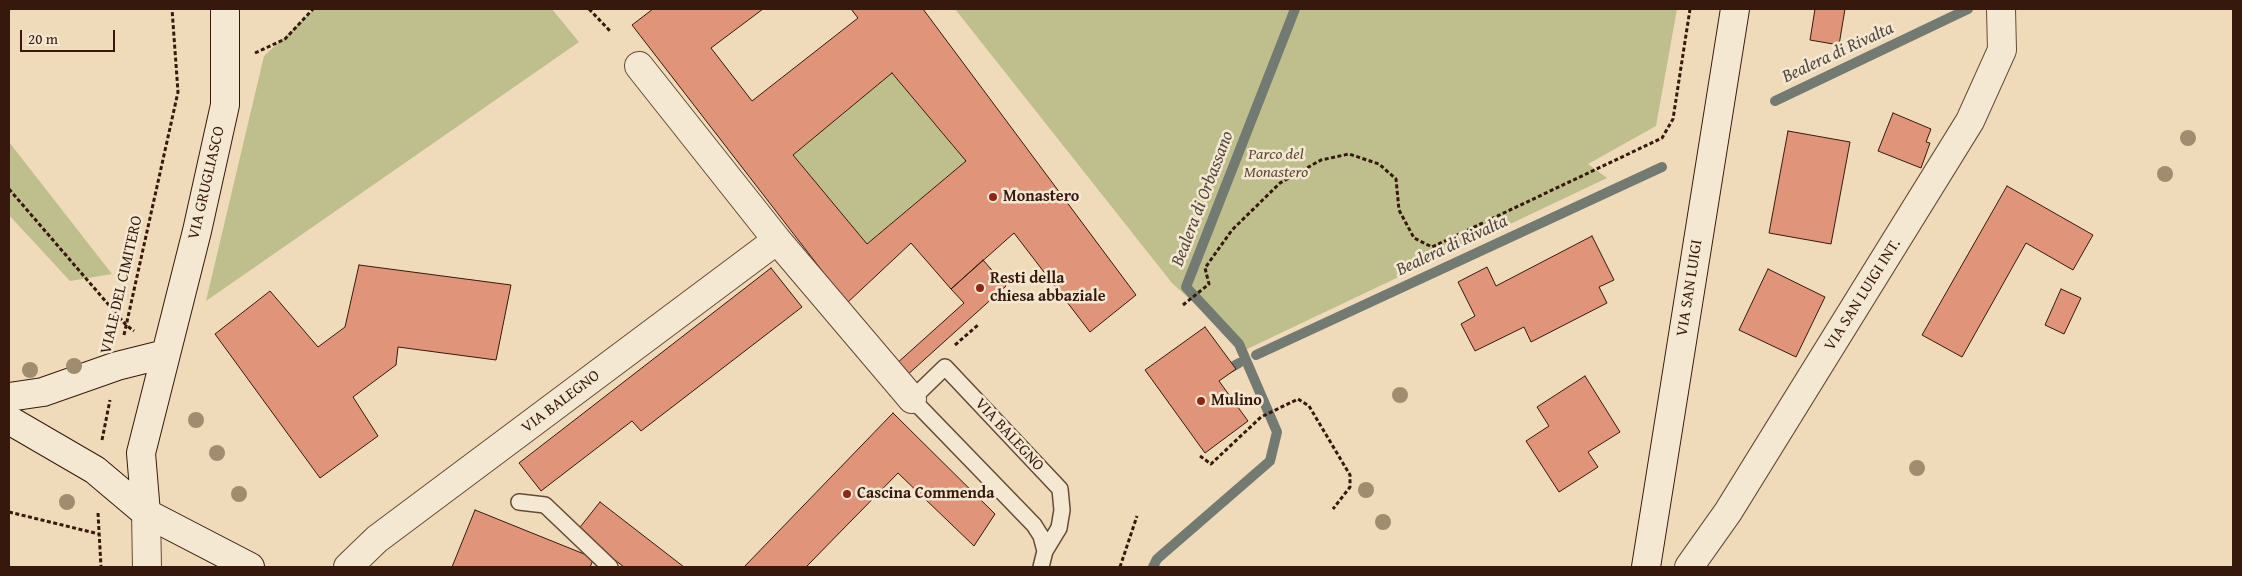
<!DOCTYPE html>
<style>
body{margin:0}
#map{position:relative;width:2242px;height:576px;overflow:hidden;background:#efdbb9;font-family:"Gentium Book Plus",serif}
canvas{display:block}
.frame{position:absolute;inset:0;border:10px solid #36190c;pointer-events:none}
.scale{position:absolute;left:20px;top:30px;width:95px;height:22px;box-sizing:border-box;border:2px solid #36190c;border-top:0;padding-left:6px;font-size:15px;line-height:18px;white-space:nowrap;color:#36190c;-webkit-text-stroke:4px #f5e8d2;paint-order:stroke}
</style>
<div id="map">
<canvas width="2242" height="576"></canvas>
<div class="frame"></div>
<div class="scale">20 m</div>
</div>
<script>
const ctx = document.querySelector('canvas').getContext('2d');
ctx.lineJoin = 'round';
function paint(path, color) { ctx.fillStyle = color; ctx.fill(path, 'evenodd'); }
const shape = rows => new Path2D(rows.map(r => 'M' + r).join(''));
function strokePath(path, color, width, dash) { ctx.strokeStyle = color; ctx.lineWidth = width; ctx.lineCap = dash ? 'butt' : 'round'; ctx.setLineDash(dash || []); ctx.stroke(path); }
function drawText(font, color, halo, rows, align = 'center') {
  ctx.font = font + ' "Gentium Book Plus",serif'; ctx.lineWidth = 5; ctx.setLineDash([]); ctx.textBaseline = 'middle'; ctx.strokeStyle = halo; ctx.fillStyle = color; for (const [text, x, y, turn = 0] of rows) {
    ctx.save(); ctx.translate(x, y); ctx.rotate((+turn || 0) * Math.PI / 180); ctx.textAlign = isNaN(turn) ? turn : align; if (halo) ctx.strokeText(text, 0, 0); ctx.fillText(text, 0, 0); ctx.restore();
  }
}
const green = shape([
 [315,9,552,9,579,42,206,301,264,56],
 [955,9,1677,9,1656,126,1588,164,1607,178,1245,350,1172,283],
 [892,73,966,161,867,244,793,155],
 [9,142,112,274,70,281,9,215]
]);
const stream = shape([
 [1775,101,1968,9],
 [1256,355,1662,167],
 [1223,372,1239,363],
 [1153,567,1157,559,1270,461,1277,432,1239,344,1186,287,1295,9]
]);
const building = shape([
 [653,9,763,9,711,48,752,101,858,18,851,9,923,9,1136,295,1090,332,1014,233,951,289,911,243,847,303,632,25,653,9],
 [892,73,966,161,867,244,793,155,892,73],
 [1815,9,1845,9,1839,45,1810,40,1815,9],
 [1893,113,1931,129,1926,142,1930,143,1921,168,1878,151,1893,113],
 [1788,131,1850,142,1831,244,1769,233,1788,131],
 [2007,186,2093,235,2073,270,2026,243,1962,357,1922,335,2007,186],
 [1592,236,1614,280,1599,287,1607,303,1531,342,1524,327,1475,351,1461,324,1475,316,1458,282,1487,267,1496,286,1592,236],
 [983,260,1006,286,905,377,895,365,964,303,951,289,983,260],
 [359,265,511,285,496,360,398,347,396,365,353,397,378,436,320,478,215,334,270,291,318,347,345,327,359,265],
 [771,268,802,307,641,431,632,421,541,491,519,463,771,268],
 [1768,269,1825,297,1796,357,1739,330,1768,269],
 [2061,289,2081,298,2064,334,2045,325,2061,289],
 [1205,327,1236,369,1219,381,1248,421,1205,453,1145,370,1205,327],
 [1585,376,1620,432,1588,452,1598,467,1559,492,1526,441,1549,426,1537,407,1585,376],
 [893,413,995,514,974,546,898,473,806,567,744,567,893,413],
 [600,502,684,567,624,567,577,531,600,502],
 [475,510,594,558,590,567,452,567,475,510]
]);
const path = shape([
 [589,9,610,31],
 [255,53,285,39,313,9],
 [9,189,126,325,134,331],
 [1183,305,1209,284,1205,268,1232,230,1280,183,1321,160,1349,154,1379,164,1396,179,1399,210,1414,238,1432,247,1662,138,1673,119,1690,9],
 [124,335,178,92,172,9],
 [955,345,978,325],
 [102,440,110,400],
 [1200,456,1211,464,1261,417,1298,399,1309,406,1350,475,1350,487,1333,509],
 [9,512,99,534],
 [98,513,101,567],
 [1120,567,1137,516]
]);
const lane = shape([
 [945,367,1060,489,1062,510,1059,528,1045,551,1041,536,1034,525,912,399,945,367],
 [519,502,545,505,610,567],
 [1041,567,1045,551]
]);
const street = shape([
 [639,66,777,240,912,399],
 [146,513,147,567],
 [348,567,377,539,777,240],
 [1689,567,1728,512,1970,121,2002,50,2001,9]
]);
const secondary = shape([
 [9,397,43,392,117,366,165,354],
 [9,420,95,470,146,513,250,567],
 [146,513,141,453,197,231,225,105,225,9],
 [1646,567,1735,9]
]);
const trees = [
 [2188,138],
 [2165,174],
 [74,366],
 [30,370],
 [1400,395],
 [196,420],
 [217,453],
 [1917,468],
 [1366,490],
 [239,494],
 [67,502],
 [1383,522]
];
const markers = [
 [993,197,5,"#8f2418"],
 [980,288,5,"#8f2418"],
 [1201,401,5,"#8f2418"],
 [847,494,5,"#8f2418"]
];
const parkNames = [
 ["Parco del",1276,155],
 ["Monastero",1276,173]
];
const streetNames = [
 ["VIA GRUGLIASCO",207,183,-77],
 ["VIALE DEL CIMITERO",122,285,-77],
 ["VIA SAN LUIGI",1690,288,-81],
 ["VIA SAN LUIGI INT.",1863,295,-58],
 ["VIA BALEGNO",561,402,-37],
 ["VIA BALEGNO",1009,435,47]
];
const poiNames = [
 ["Monastero",1003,197],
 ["Resti della",990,279],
 ["chiesa abbaziale",990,297],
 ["Mulino",1211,401],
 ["Cascina Commenda",857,494]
];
const waterNames = [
 ["Bealera di Rivalta",1838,53,-25],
 ["Bealera di Orbassano",1203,199,-69],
 ["Bealera di Rivalta",1452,246,-25]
];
paint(green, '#bebf8c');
strokePath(stream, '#727a71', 10);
paint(building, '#e0957a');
strokePath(building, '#36190c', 1);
strokePath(lane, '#644a37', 18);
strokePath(street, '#644a37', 30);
strokePath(secondary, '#36190c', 30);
strokePath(path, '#36190c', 3, [4, 2.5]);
strokePath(lane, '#f5e8d2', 15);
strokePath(street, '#f5e8d2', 28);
strokePath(secondary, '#f5e8d2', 28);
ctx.fillStyle = '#a08c6f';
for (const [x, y] of trees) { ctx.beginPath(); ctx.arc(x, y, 8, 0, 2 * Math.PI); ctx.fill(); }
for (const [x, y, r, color] of markers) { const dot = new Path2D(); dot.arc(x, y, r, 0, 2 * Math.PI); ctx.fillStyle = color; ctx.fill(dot); strokePath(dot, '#f5e8d2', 2); }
drawText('italic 16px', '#5f4b32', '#f5e8d2', parkNames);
drawText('16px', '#36190c', '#f5e8d2', streetNames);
drawText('bold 16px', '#36190c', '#f5e8d2', poiNames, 'left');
drawText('italic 18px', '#54493e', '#f5e8d2', waterNames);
</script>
